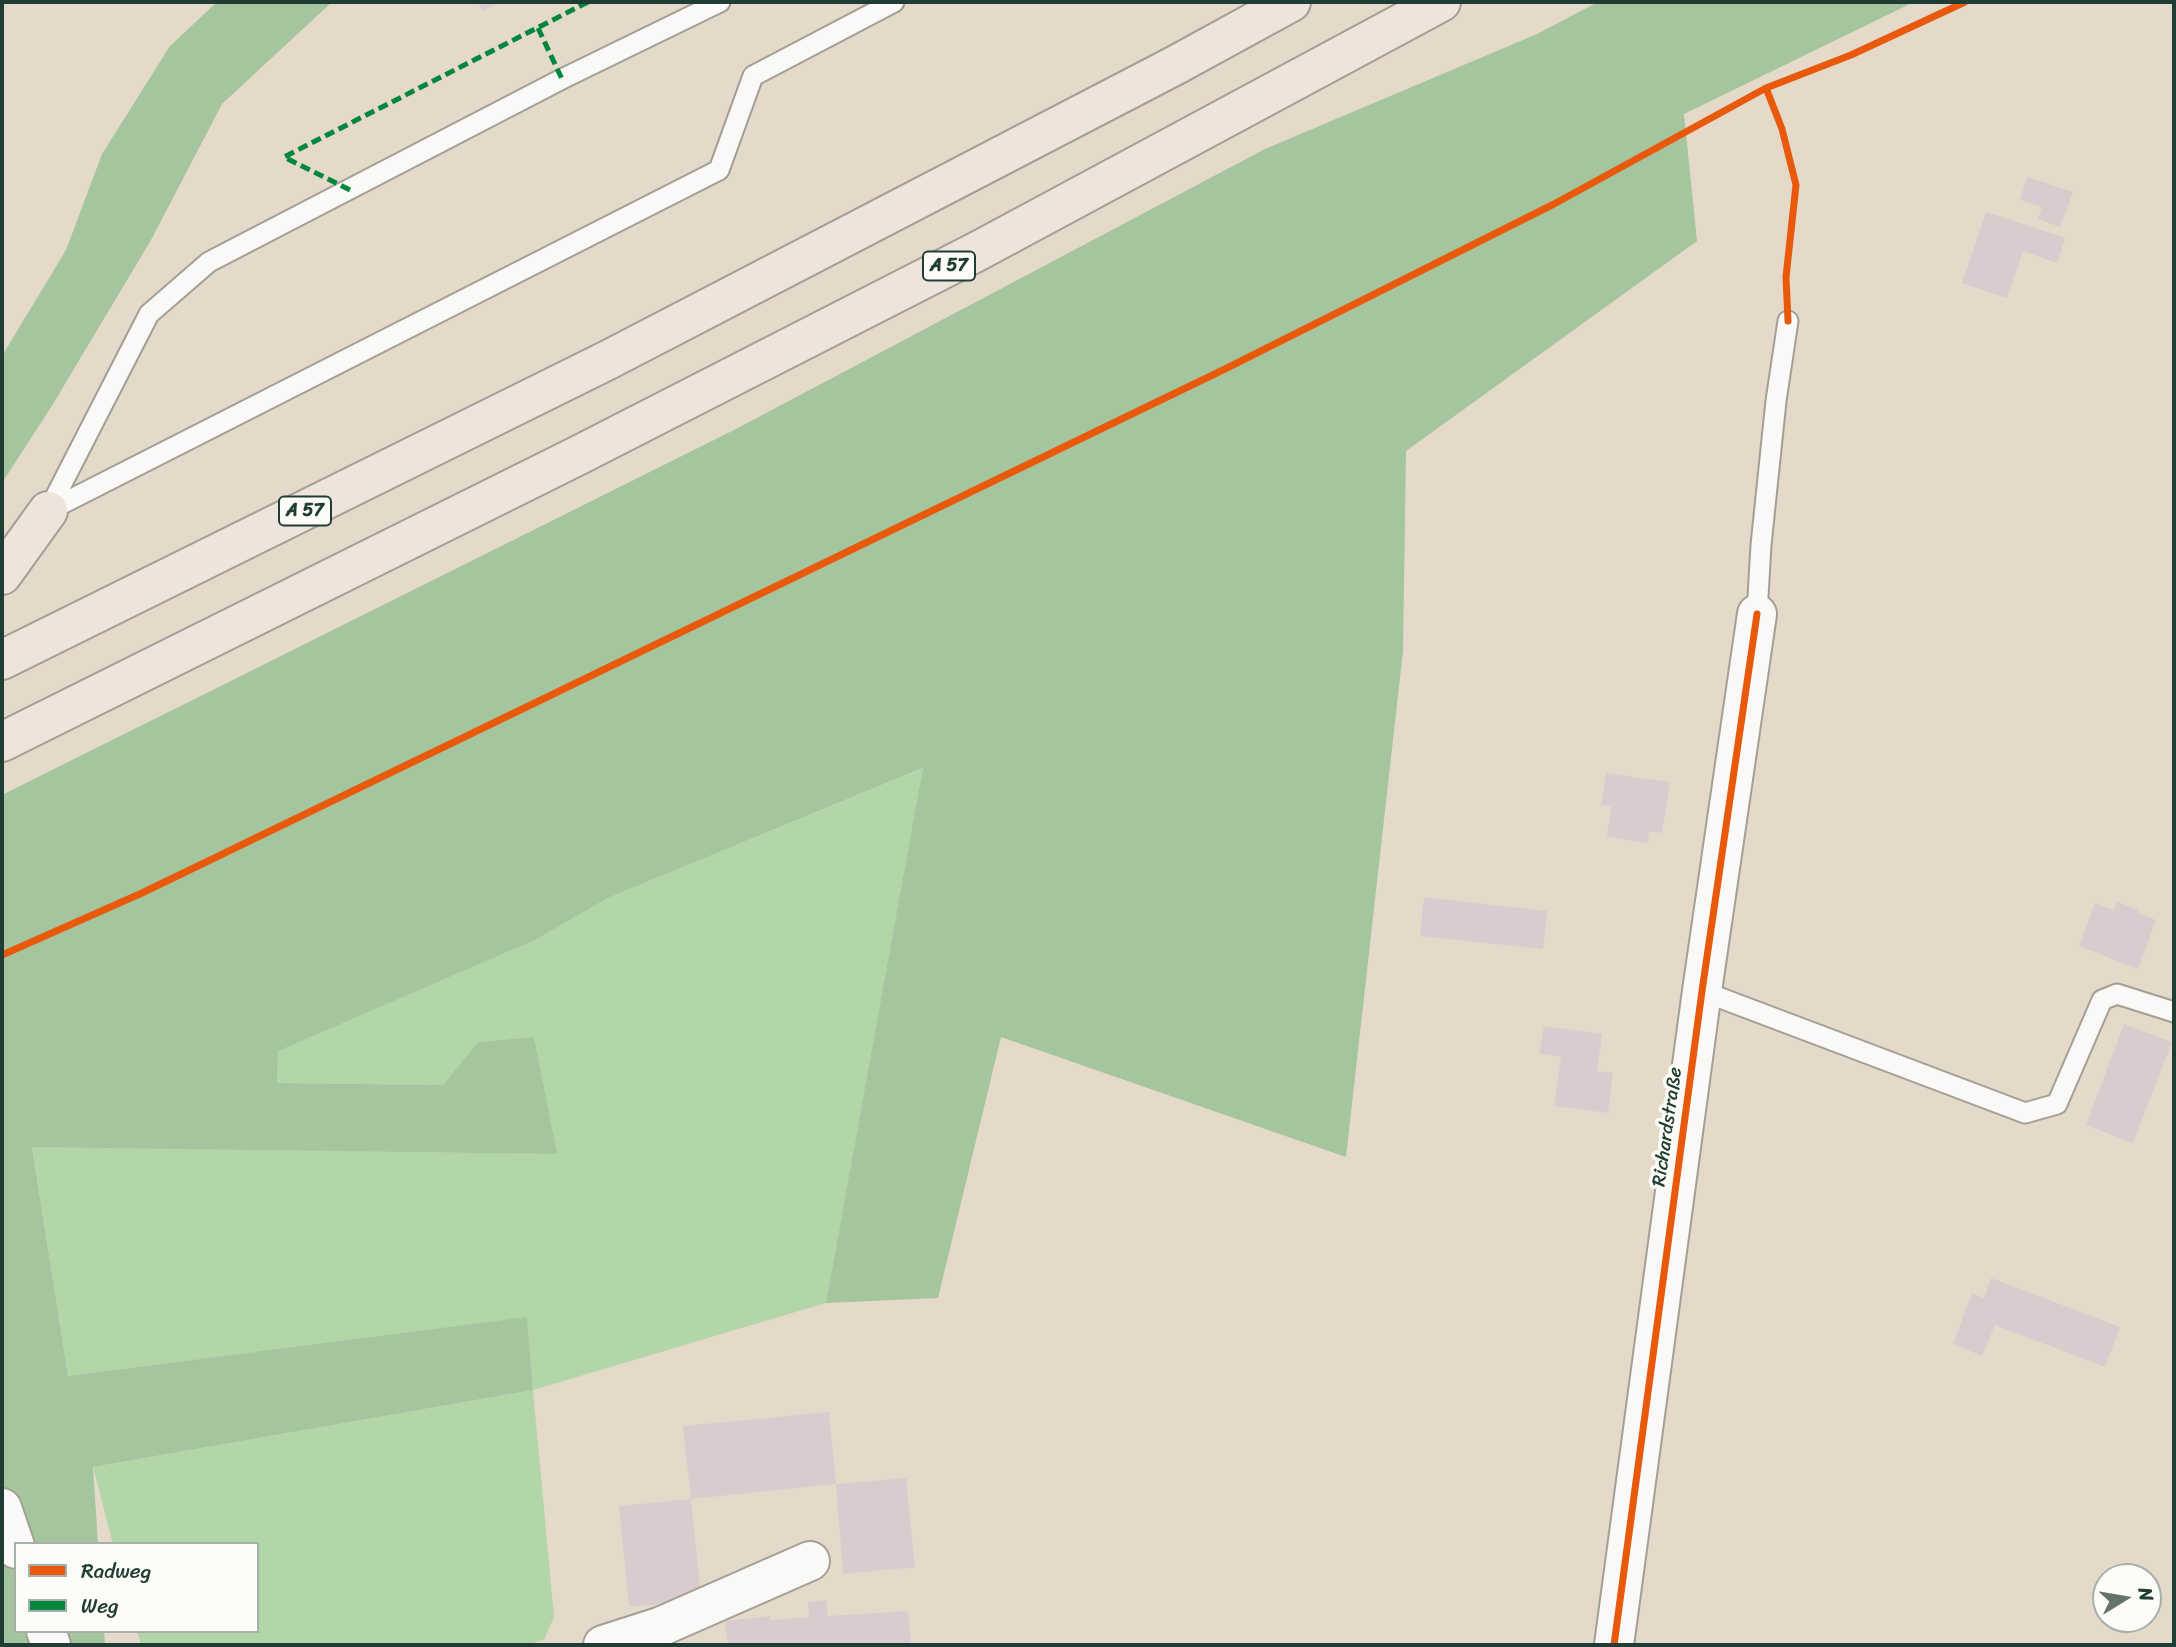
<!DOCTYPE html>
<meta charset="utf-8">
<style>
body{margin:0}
#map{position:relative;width:2176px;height:1647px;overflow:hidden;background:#e5d9c9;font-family:Sriracha,sans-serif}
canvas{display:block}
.frame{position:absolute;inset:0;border:4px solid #1f3d34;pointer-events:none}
.legend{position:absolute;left:14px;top:1542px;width:245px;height:91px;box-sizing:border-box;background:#fdfcf7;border:2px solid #a4b0a9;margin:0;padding:9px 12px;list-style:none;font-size:21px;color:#1f3d34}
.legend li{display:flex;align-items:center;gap:14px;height:35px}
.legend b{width:35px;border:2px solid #a4b0a9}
.north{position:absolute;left:2092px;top:1563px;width:70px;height:70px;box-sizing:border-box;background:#fdfcf7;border:2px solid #a4b0a9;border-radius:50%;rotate:79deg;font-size:19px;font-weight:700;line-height:28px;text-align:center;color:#1f3d34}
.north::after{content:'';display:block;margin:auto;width:24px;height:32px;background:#647468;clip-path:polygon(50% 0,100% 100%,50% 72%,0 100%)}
</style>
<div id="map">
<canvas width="2176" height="1647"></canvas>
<div class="frame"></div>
<ul class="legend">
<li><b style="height:9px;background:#e8590c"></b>Radweg</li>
<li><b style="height:9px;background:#00873e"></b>Weg</li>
</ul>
<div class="north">N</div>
</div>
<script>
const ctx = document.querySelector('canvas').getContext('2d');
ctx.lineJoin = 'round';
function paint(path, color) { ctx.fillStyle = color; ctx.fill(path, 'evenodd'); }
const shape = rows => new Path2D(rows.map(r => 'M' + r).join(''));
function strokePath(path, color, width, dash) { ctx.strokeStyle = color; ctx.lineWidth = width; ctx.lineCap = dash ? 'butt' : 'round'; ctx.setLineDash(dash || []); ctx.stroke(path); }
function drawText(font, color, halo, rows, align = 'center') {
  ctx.font = font + ' Sriracha,sans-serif'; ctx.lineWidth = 7; ctx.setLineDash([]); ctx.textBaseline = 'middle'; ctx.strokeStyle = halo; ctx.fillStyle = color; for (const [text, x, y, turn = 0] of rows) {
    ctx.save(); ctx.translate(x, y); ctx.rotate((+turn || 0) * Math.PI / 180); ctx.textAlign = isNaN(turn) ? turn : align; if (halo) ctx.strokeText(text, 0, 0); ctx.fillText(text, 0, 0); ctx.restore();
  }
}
const green = shape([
 [924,768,826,1303,533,1390,554,1617,544,1640,524,1645,141,1645,137,1631,257,1631,257,1544,113,1544,93,1467,533,1390,527,1318,68,1376,32,1146,556,1154,534,1037,478,1042,443,1085,277,1083,278,1050,535,940,608,898]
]);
const forest = shape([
 [217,2,332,2,222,104,151,240,53,404,2,483,2,356,66,250,102,154,170,46],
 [1598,2,1914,2,1684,114,1697,241,1406,451,1403,651,1346,1157,1001,1037,938,1298,826,1303,923,768,608,898,535,940,278,1051,277,1083,443,1085,478,1042,534,1037,557,1154,32,1147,68,1376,527,1317,533,1390,93,1467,98,1544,16,1544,16,1631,104,1631,105,1645,2,1645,2,795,734,430,1265,149,1537,34]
]);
const building = shape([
 [478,2,500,2,482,11],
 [2027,177,2073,192,2060,227,2038,219,2042,207,2020,200],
 [1986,212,2065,238,2057,263,2023,251,2007,298,1962,283],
 [1606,773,1670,782,1662,833,1649,831,1648,843,1607,837,1611,806,1601,805],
 [1424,897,1547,911,1543,949,1420,936],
 [2117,902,2139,910,2138,913,2156,920,2138,969,2079,946,2095,903,2114,910],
 [2124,1024,2172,1042,2133,1143,2086,1125],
 [1544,1026,1602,1034,1597,1071,1613,1073,1608,1113,1554,1106,1561,1057,1539,1054],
 [1991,1278,2120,1327,2105,1367,1995,1325,1982,1356,1953,1344,1972,1293,1984,1298],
 [829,1412,836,1484,906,1478,915,1567,843,1574,836,1484,691,1499,701,1600,629,1607,619,1506,691,1499,683,1426],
 [826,1600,828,1616,908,1611,911,1645,728,1645,725,1621,770,1616,770,1620,809,1617,808,1602]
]);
const lane = shape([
 [48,511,719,170,753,76,894,2],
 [48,511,149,314,209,262,562,79,720,2],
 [1757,614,1761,545,1776,401,1788,321],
 [1702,991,2025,1113,2057,1104,2102,1000,2117,994,2174,1012]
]);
const street = shape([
 [2,1508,16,1549],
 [46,1631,51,1645],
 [603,1645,662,1626,810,1561],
 [1614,1645,1702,991,1757,614]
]);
const highway = shape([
 [2,575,48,511],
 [2,660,608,360,1174,66,1291,2],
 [2,742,577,456,978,251,1441,2]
]);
const quiet = shape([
 [538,28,562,79],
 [350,190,284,157,588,2]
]);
const cycleway = shape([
 [1766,88,1782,129,1796,185,1786,277,1788,321],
 [2,955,142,893,1227,368,1554,204,1766,88,1851,55,1965,2],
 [1614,1645,1702,991,1757,614]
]);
const shields = [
 [949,266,52],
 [305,511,52]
];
const shieldNames = [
 ["A 57",949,266],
 ["A 57",305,511]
];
const streetNames = [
 ["Richardstraße",1668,1127,-82]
];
paint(green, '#b3d6a9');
paint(forest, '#a4c59e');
paint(building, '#daccce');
strokePath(lane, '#a29f94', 23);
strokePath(street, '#a29f94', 42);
strokePath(highway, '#a29f94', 42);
strokePath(lane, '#fbf9f7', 19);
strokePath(street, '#fbf9f7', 38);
strokePath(highway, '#eee4dc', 38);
strokePath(quiet, '#00873e', 5, [10, 5]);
strokePath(cycleway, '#e8590c', 7);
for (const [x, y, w] of shields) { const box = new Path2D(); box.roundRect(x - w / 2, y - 14.5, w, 29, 5); ctx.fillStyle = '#fdfcf7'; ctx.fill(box); strokePath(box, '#1f3d34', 2); }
drawText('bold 18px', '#1f3d34', null, shieldNames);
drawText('19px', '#1f3d34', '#fdfcf7', streetNames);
</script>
